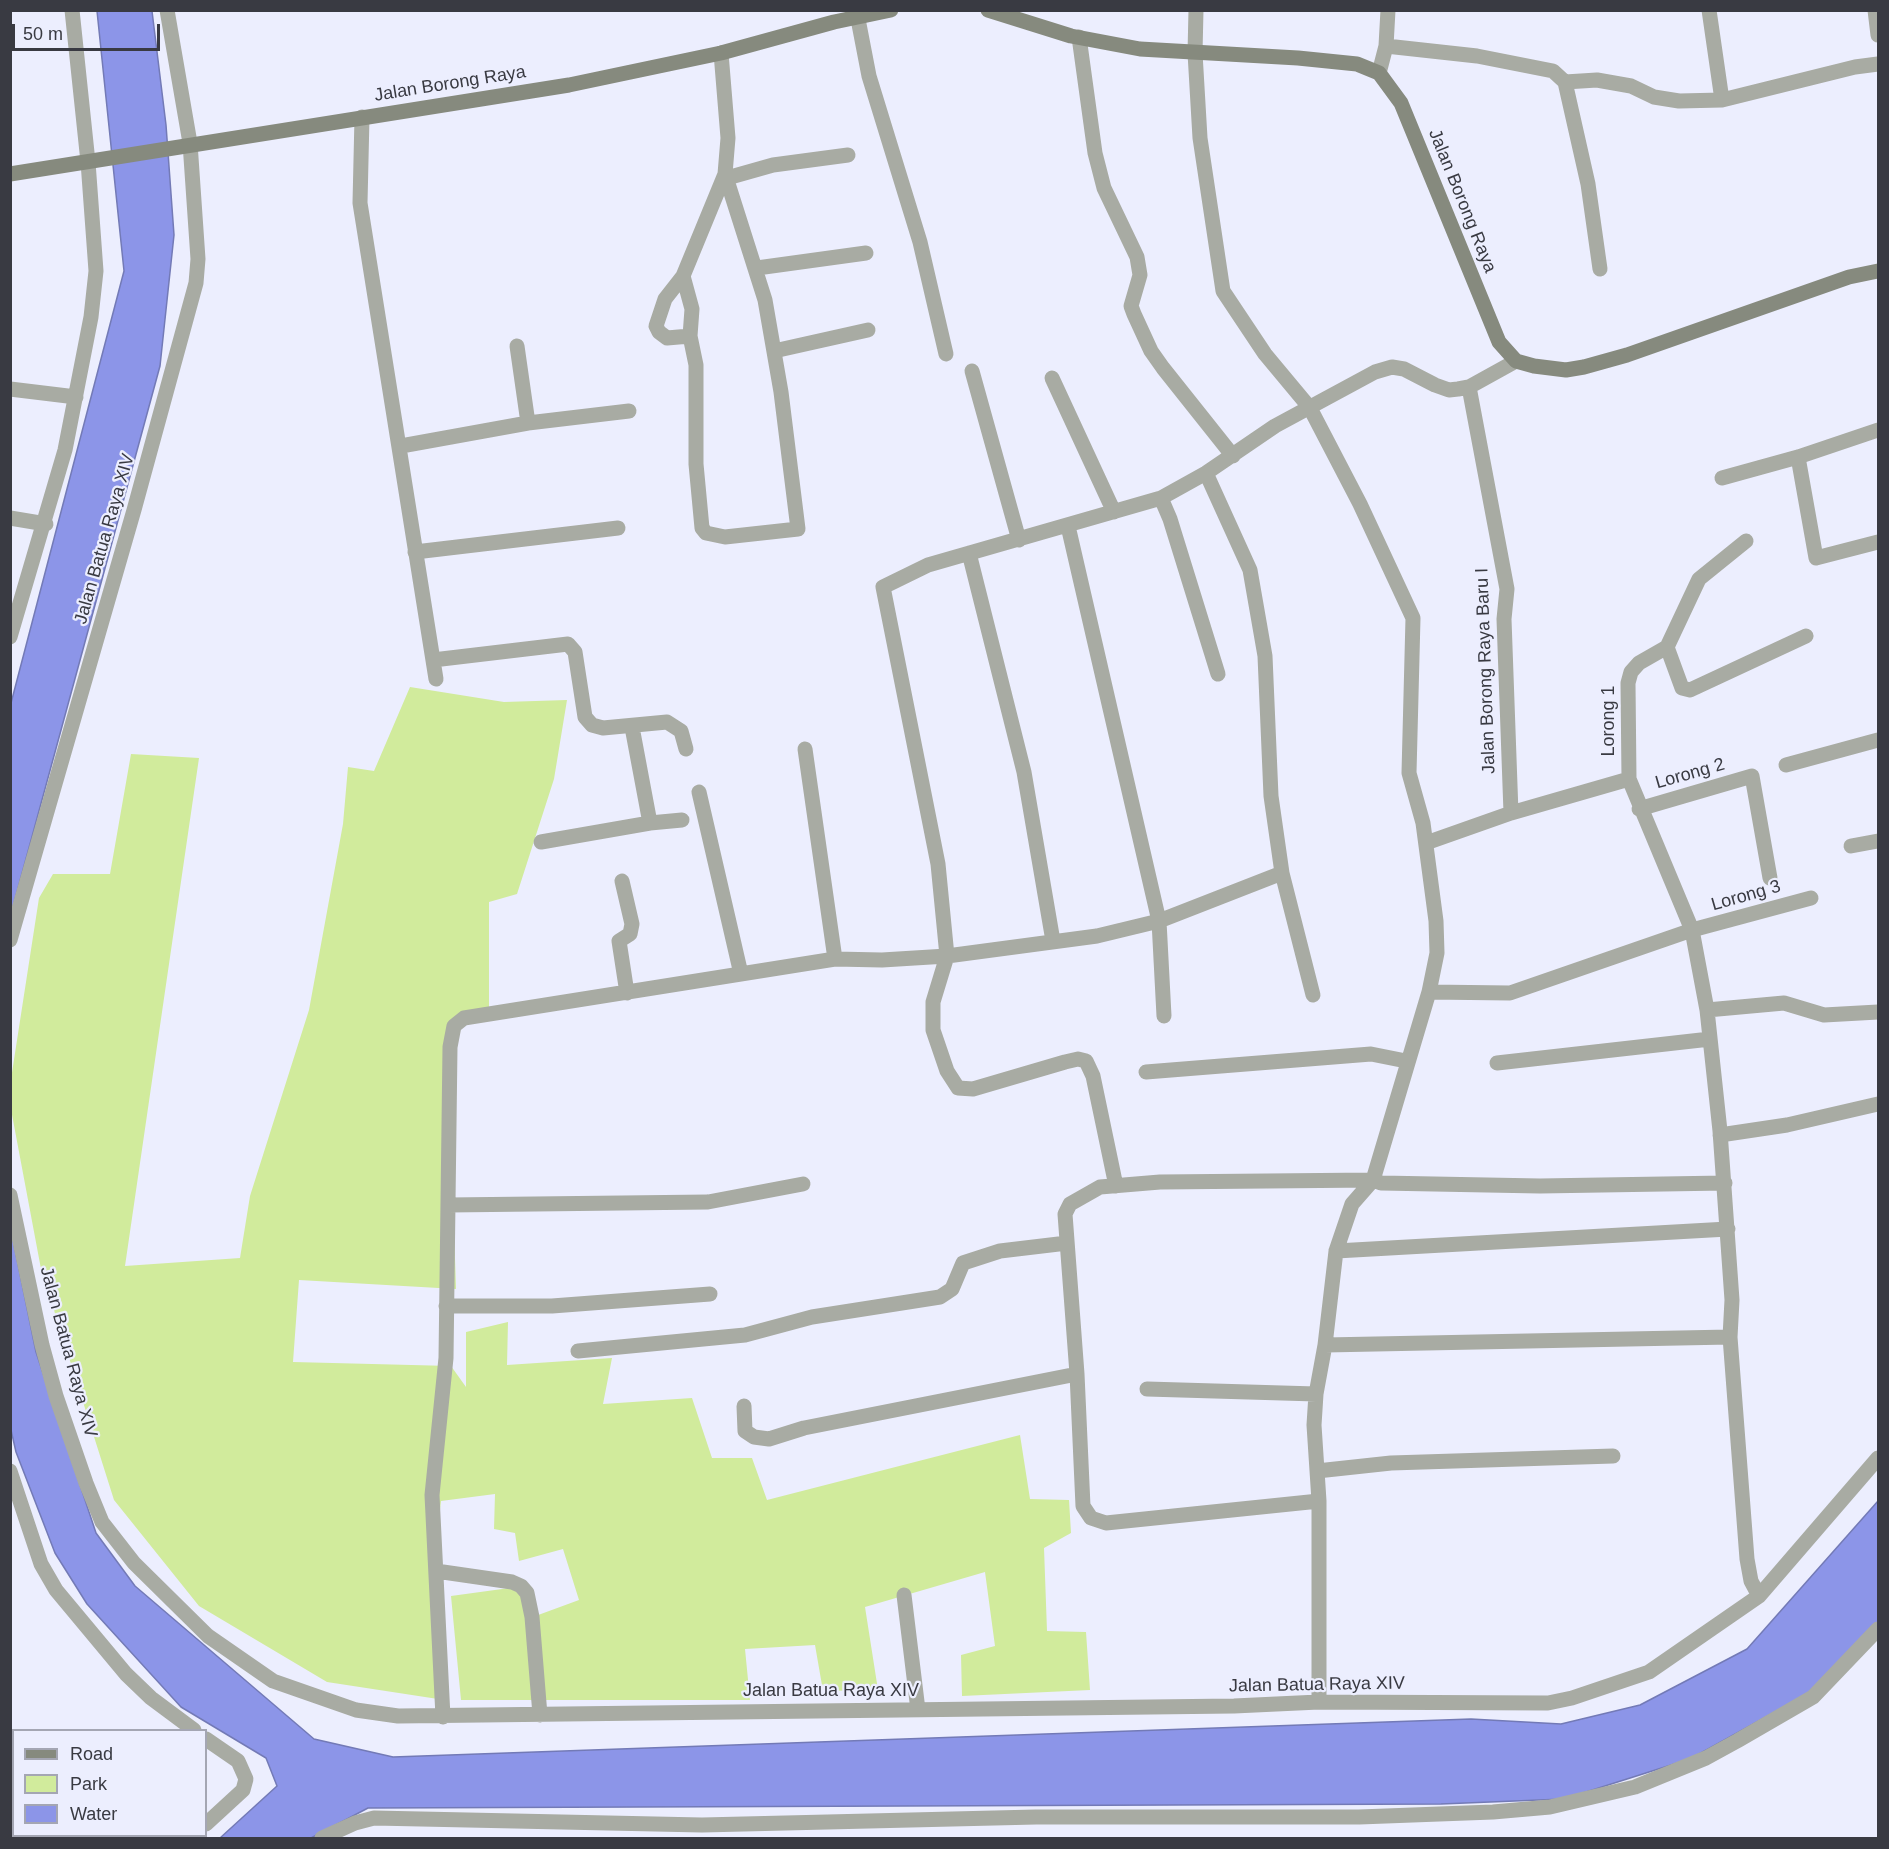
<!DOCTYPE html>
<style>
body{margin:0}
#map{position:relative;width:1889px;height:1849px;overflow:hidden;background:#eceefe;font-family:Arial,sans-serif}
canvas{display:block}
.frame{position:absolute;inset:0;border:12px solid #393a42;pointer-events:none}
.legend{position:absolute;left:12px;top:1729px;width:195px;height:108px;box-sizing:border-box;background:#eceefe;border:2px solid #a4a6b3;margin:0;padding:8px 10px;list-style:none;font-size:18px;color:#393a42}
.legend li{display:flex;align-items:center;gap:12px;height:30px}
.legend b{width:30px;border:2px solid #a4a6b3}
.scale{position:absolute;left:12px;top:24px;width:148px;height:27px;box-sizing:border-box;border:3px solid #393a42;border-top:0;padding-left:8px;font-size:18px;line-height:21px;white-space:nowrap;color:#393a42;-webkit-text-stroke:4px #eceefe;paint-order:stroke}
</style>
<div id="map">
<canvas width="1889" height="1849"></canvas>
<div class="frame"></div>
<ul class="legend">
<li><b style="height:8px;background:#868a7e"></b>Road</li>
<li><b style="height:16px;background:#d1eb9c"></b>Park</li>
<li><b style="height:16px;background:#8c95e8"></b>Water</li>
</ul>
<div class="scale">50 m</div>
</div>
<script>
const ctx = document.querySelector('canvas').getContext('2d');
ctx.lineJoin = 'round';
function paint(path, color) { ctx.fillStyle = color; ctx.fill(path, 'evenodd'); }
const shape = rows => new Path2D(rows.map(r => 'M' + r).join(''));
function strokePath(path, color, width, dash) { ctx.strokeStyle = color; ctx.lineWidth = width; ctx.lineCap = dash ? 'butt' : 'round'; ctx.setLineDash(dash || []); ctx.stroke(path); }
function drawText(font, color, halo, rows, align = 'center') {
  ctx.font = font + ' Arial,sans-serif'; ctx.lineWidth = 4.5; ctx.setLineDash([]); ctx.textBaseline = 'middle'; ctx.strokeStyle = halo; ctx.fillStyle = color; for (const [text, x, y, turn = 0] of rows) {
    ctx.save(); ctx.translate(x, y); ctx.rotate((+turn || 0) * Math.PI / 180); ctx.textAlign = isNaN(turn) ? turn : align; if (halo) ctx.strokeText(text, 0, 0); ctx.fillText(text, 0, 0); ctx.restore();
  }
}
const green = shape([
 [410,687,504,702,567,700,554,779,517,894,489,902,489,1010,456,1029,453,1197,456,1289,299,1280,293,1362,451,1366,466,1387,466,1332,508,1322,507,1365,612,1358,603,1404,692,1398,712,1458,752,1458,767,1500,1020,1435,1030,1499,1069,1500,1071,1533,1044,1548,1047,1631,1086,1632,1090,1690,962,1696,961,1655,995,1646,985,1572,865,1607,878,1690,823,1691,815,1645,745,1649,750,1700,461,1700,451,1596,524,1586,530,1618,579,1600,563,1549,519,1561,515,1533,494,1529,495,1494,441,1501,438,1528,438,1699,327,1682,199,1606,114,1500,41,1269,10,1104,11,1079,39,898,53,874,110,874,131,754,199,758,125,1266,240,1258,250,1196,309,1010,343,824,348,767,374,771]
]);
const water = shape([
 [97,11,152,11,166,125,174,235,160,366,11,914,11,703,124,271,97,11],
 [10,1225,36,1352,96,1533,135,1586,314,1739,393,1757,1471,1719,1561,1724,1640,1705,1747,1649,1878,1501,1878,1623,1824,1685,1690,1759,1564,1799,1441,1804,368,1808,311,1838,220,1838,277,1786,266,1758,181,1707,87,1604,55,1553,16,1452,11,1430,10,1225]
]);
const street = shape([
 [1196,10,1195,53,1200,138,1223,291,1265,354,1310,408,1360,504,1413,618,1409,773,1423,823,1436,921,1437,953,1429,992,1373,1180,1352,1204,1336,1251,1325,1345,1316,1394,1314,1425,1319,1501,1319,1702],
 [1709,10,1722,100],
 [1875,10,1878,35],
 [858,19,869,76,920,242,946,354],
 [1079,37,1095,153,1104,188,1137,257,1140,275,1131,306,1134,314,1151,351,1163,368,1233,456],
 [1386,46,1477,56,1553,71,1565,82,1597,80,1631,86,1654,97,1679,101,1722,100,1855,67,1878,64],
 [721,53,728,138,725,174,683,276,692,309,690,336,696,365,696,464,702,528,706,533,725,537,798,529,781,392,765,300,725,174],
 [1379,73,1386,46,1388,10],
 [1565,82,1588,184,1600,269],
 [362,117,360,203,436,679],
 [727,178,773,165,848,155],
 [757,268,866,253],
 [683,276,665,299,656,326,659,332,667,338,690,336],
 [517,346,528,423],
 [774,351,868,330],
 [972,371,1019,540],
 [1052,378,1114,512],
 [1469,387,1507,589,1504,619,1511,813],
 [10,389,76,397],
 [401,446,528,423,629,411],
 [1798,457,1816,558,1878,542],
 [1206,473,1250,570,1265,656,1271,796,1282,873,1313,995],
 [1722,478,1798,457,1878,430],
 [1161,498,1170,519,1218,674],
 [10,518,46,524],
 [1068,526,1159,921,1164,1016],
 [1746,541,1699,579,1667,647,1682,688,1690,690,1806,636],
 [415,552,618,528],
 [969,553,1024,772,1053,941],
 [10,637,65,450,91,317,96,271,88,162,72,10],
 [433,660,568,644,575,652,585,717,592,725,603,728,667,722,681,731,686,749],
 [632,727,650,823],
 [805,749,835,959],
 [1786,765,1878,740],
 [699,792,741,974],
 [1639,809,1752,776,1770,878],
 [541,842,650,823,682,820],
 [1426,843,1511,813,1629,779],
 [1851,846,1878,841],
 [622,881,632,924,630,934,619,941,627,993],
 [10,940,134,510,196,283,198,259,190,143,167,10],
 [1429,992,1510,993,1692,930,1629,779,1628,683,1631,672,1639,663,1667,647],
 [1707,1010,1784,1003,1824,1015,1878,1012],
 [1497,1063,1710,1039],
 [1146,1072,1371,1054,1406,1061],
 [1720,1135,1787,1125,1878,1104],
 [1116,1186,1093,1076,1086,1061,1078,1059,1065,1062,973,1089,958,1088,947,1071,933,1030,933,1002,947,956,938,864,883,587,928,565,1161,498,1206,473,1275,426,1375,372,1392,367,1404,369,1435,385,1449,390,1458,389,1469,387,1516,361],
 [10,1195,42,1345,56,1396,86,1483,102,1522,134,1563,208,1636,273,1681,356,1710,398,1716,1234,1706,1319,1702,1548,1703,1572,1698,1649,1672,1759,1596,1878,1458],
 [448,1205,708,1202,803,1184],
 [1336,1251,1728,1229],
 [446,1306,552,1306,710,1294],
 [1325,1345,1730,1337],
 [578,1351,745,1335,812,1317,940,1297,952,1289,963,1263,1000,1251,1067,1243],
 [1147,1389,1316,1394],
 [744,1406,745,1431,754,1437,769,1439,804,1428,1077,1374],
 [10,1471,41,1564,56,1590,126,1674,151,1698,194,1730],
 [1317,1471,1391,1463,1613,1456],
 [1319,1501,1106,1523,1091,1518,1083,1506,1077,1374,1065,1214,1070,1204,1100,1187,1160,1182,1373,1180,1381,1183,1540,1186,1725,1183],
 [436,1571,512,1582,521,1586,527,1593,532,1617,540,1715],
 [904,1595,918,1710],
 [1759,1596,1751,1581,1747,1559,1730,1337,1732,1300,1720,1131,1707,1010,1692,930,1811,898],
 [443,1717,432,1495,446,1358,450,1047,454,1026,464,1018,835,959,882,960,947,956,1097,936,1159,921,1282,873],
 [206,1739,238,1761,246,1779,243,1790,206,1824],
 [193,1838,195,1836],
 [322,1838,355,1823,374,1818,702,1825,1036,1817,1359,1817,1493,1812,1550,1807,1635,1787,1706,1758,1737,1741,1813,1697,1878,1629]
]);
const secondary = shape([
 [988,10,1071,36,1140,49,1298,58,1357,64,1379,73,1401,103,1499,342,1516,361,1534,366,1566,370,1584,367,1627,355,1849,277,1878,271],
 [10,174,569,85,721,53,834,22,891,10]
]);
const streetNames = [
 ["Jalan Borong Raya",450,84,-9],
 ["Jalan Borong Raya",1462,201,68],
 ["Jalan Batua Raya XIV",105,539,-74],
 ["Jalan Borong Raya Baru I",1486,671,-92],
 ["Lorong 1",1609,721,-90],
 ["Lorong 2",1690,774,-16],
 ["Lorong 3",1746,896,-16],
 ["Jalan Batua Raya XIV",68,1352,75],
 ["Jalan Batua Raya XIV",1317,1685,-1],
 ["Jalan Batua Raya XIV",831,1691]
];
paint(green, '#d1eb9c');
paint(water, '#8c95e8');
strokePath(water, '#737ab6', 1.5);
strokePath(street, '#a8aba3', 15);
strokePath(secondary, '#868a7e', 15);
drawText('18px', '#393a42', '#eceefe', streetNames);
</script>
